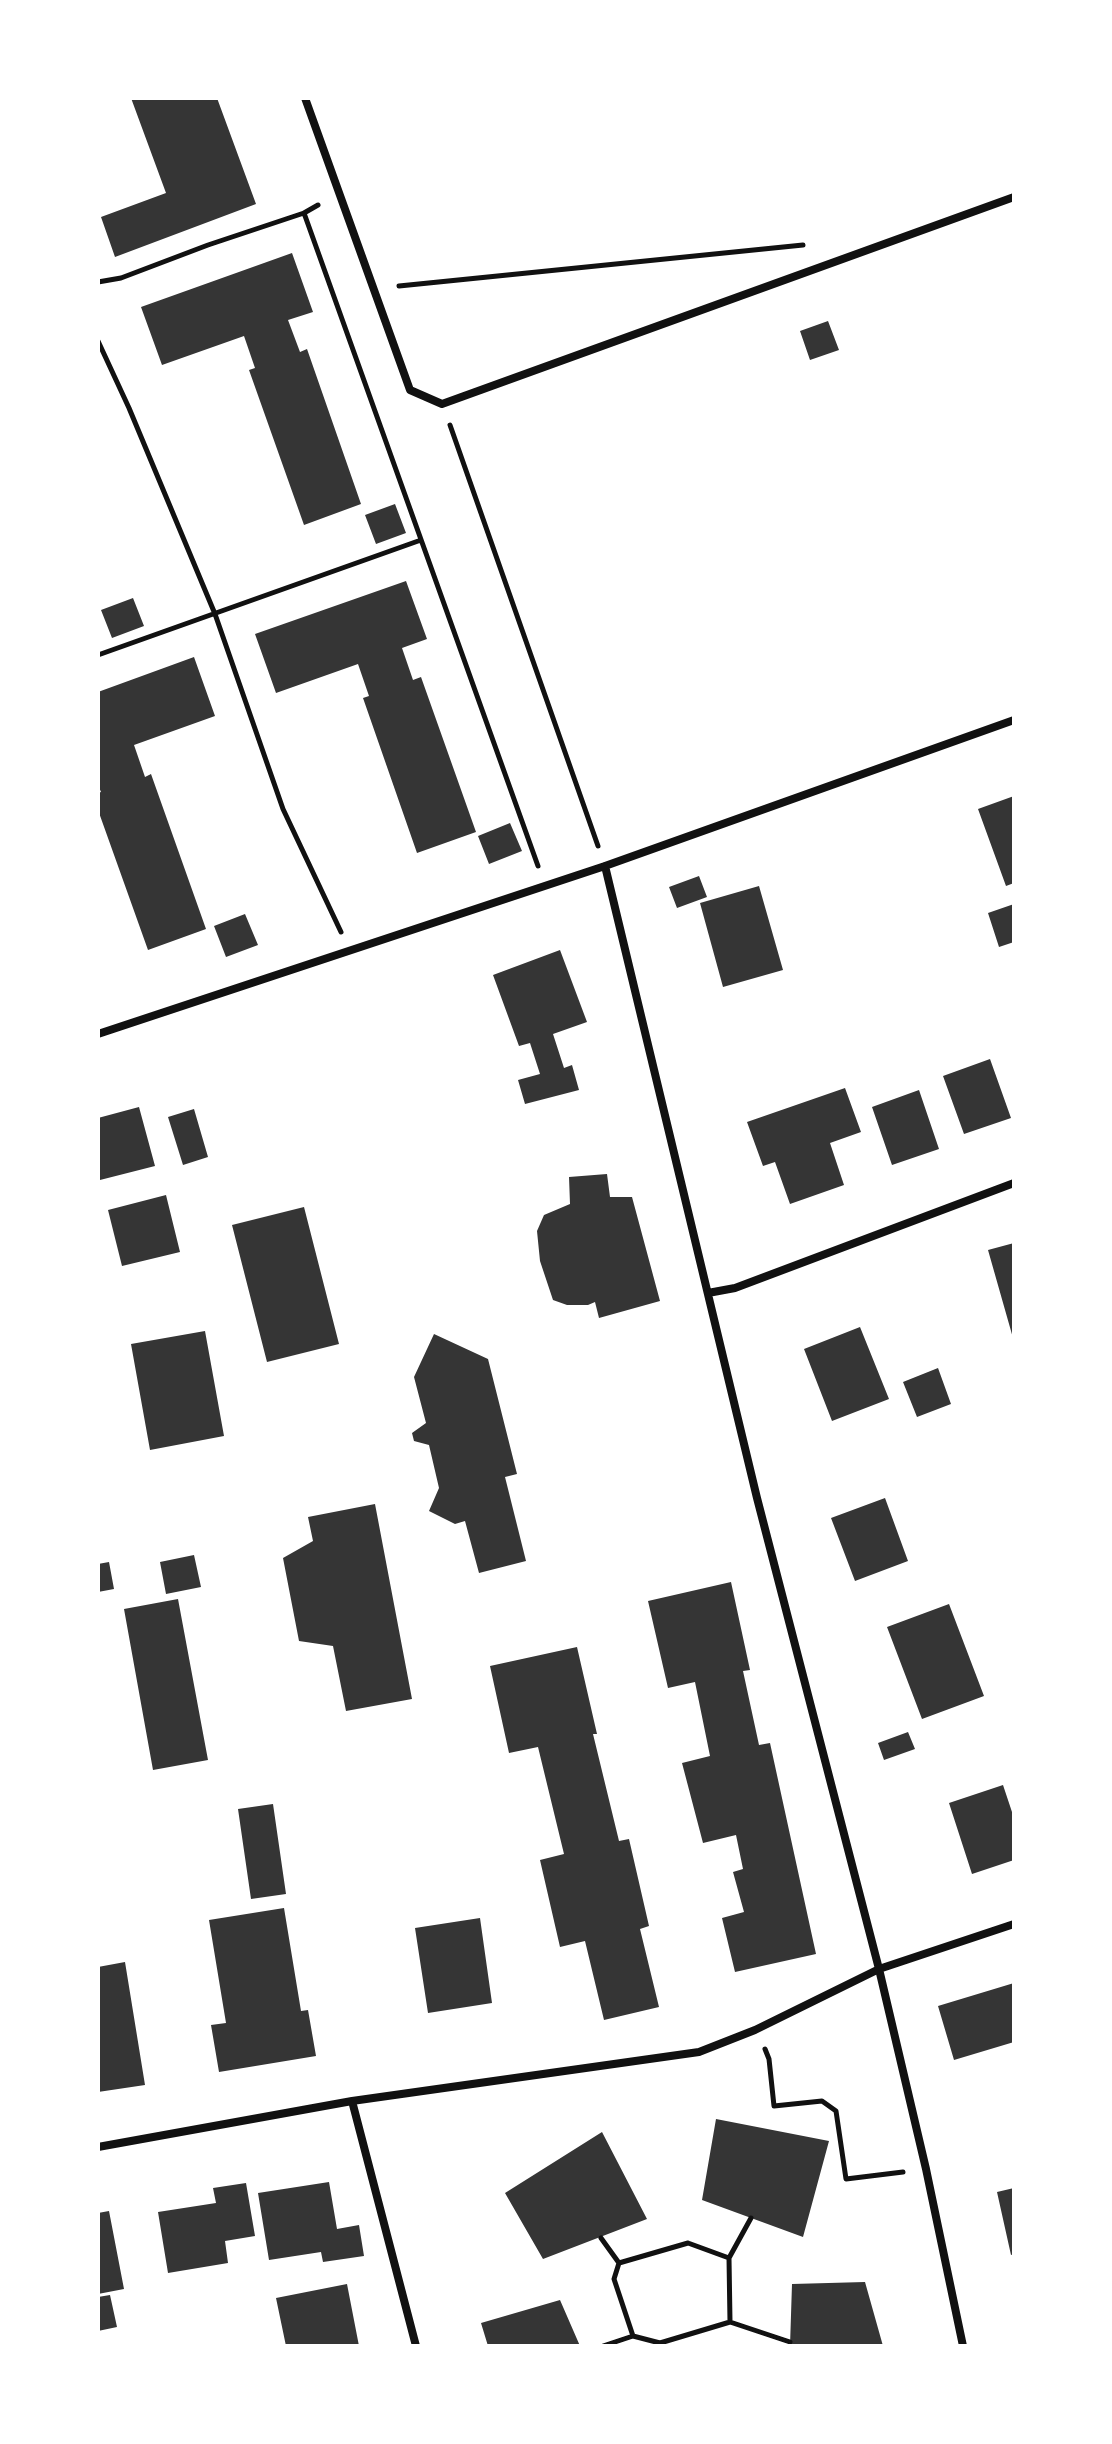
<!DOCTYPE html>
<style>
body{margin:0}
#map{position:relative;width:1112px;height:2444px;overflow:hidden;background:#fff;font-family:Helvetica,sans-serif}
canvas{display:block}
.frame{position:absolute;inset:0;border:100px solid #fff;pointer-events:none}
</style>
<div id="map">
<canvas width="1112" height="2444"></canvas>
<div class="frame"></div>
</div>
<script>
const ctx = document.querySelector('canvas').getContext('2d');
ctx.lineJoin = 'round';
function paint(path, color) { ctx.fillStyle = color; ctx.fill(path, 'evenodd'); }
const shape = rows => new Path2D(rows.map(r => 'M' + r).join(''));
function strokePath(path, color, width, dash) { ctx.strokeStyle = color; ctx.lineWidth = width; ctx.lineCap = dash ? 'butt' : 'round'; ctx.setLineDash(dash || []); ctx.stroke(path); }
const building = shape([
 [131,98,217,98,256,204,115,257,101,217,166,193],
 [292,253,313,312,288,320,300,352,307,349,361,504,304,525,249,370,255,368,244,336,162,365,141,307],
 [828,321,839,350,810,360,800,331],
 [395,504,406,533,376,544,365,515],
 [406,581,427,639,402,648,413,680,421,677,476,832,417,853,363,698,369,696,358,664,276,693,255,634],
 [133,598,144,626,112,638,101,610],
 [194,657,215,716,134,745,145,777,151,774,206,929,148,950,98,810,98,793,101,792,98,785,98,692],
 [1014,796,1014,883,1006,886,978,809],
 [510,823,522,851,489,864,478,836],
 [699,876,707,897,677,908,669,887],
 [759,886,783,970,723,987,700,903],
 [1014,904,1014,942,999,947,988,913],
 [245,914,258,945,226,957,214,926],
 [560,950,587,1022,553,1034,564,1068,572,1065,579,1090,525,1104,518,1080,540,1074,530,1043,519,1046,493,975],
 [990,1059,1011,1118,964,1134,943,1076],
 [845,1088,861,1132,830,1143,844,1185,790,1204,775,1162,763,1166,747,1122],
 [919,1090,939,1149,892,1165,872,1107],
 [139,1107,155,1166,100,1180,98,1171,98,1118],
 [194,1109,208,1157,183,1165,168,1117],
 [607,1174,610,1197,632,1197,660,1301,599,1318,595,1302,588,1305,567,1305,553,1300,540,1261,537,1231,544,1215,570,1204,569,1177],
 [166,1195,180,1252,122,1266,108,1210],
 [304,1207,339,1344,267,1362,232,1225],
 [1014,1243,1014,1338,1013,1338,988,1250],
 [860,1327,889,1399,832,1421,804,1349],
 [205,1331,224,1436,150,1450,131,1344],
 [434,1334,488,1359,517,1474,505,1477,526,1561,479,1573,465,1521,455,1524,429,1511,439,1488,429,1445,414,1441,412,1433,426,1423,414,1377],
 [938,1368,951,1404,917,1417,903,1382],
 [885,1498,908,1561,855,1581,831,1518],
 [375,1504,412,1699,346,1711,333,1646,299,1641,283,1558,313,1541,308,1517],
 [194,1555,201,1587,166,1594,160,1562],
 [109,1562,114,1589,98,1592,98,1564],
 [731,1582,750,1670,743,1671,759,1745,770,1743,816,1954,735,1972,722,1918,744,1912,733,1872,743,1869,736,1835,703,1843,682,1763,710,1756,695,1682,668,1688,648,1601],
 [178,1599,208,1760,153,1770,124,1609],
 [949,1604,984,1696,922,1719,887,1627],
 [577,1647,597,1734,593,1734,619,1841,629,1839,649,1926,640,1929,659,2007,604,2020,585,1941,560,1947,540,1860,564,1854,538,1747,509,1753,490,1666],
 [908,1732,915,1749,884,1760,878,1743],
 [1003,1785,1014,1818,1014,1860,972,1874,949,1803],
 [273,1804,286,1894,251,1899,238,1809],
 [284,1908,301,2011,308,2010,316,2056,219,2072,211,2025,226,2023,209,1920],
 [480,1918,492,2003,428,2013,415,1928],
 [125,1962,145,2085,98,2092,98,1967],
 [1014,1983,1014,2042,954,2060,938,2006],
 [716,2119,829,2141,803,2237,702,2200],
 [602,2132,647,2219,543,2259,505,2193],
 [329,2182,337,2229,359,2225,364,2256,323,2262,321,2252,269,2260,258,2193],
 [246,2183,255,2236,225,2241,228,2263,168,2273,158,2212,216,2203,213,2188],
 [1014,2188,1014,2254,1011,2255,997,2192],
 [109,2211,124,2289,98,2294,98,2213],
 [865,2282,883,2346,790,2346,792,2284],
 [347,2284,359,2346,286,2346,276,2298],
 [110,2295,117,2327,98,2331,98,2297],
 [560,2300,580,2346,488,2346,481,2323]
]);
const path = shape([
 [318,205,304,213,538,866],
 [98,282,121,278,208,245,304,213],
 [399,286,803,245],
 [98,341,129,408,215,614,283,809,341,932],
 [450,425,598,846],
 [98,655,421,540],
 [765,2049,769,2059,774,2106,822,2101,836,2111,846,2179,903,2172],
 [601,2238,619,2263],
 [688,2243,729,2258,730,2322,660,2343,633,2336,614,2279,619,2263,688,2243],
 [729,2258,751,2218],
 [730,2322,790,2342],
 [603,2346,633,2336]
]);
const minor = shape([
 [305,98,410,390,442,404,1014,197],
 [605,866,757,1498,879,1969,926,2169,963,2346],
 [98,1034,605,866,1014,720],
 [708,1293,735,1288,1014,1183],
 [352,2101,416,2346],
 [98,2147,352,2101,699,2052,755,2030,879,1969,1014,1924]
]);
paint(building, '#353535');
strokePath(path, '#111', 5);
strokePath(minor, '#111', 8);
</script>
